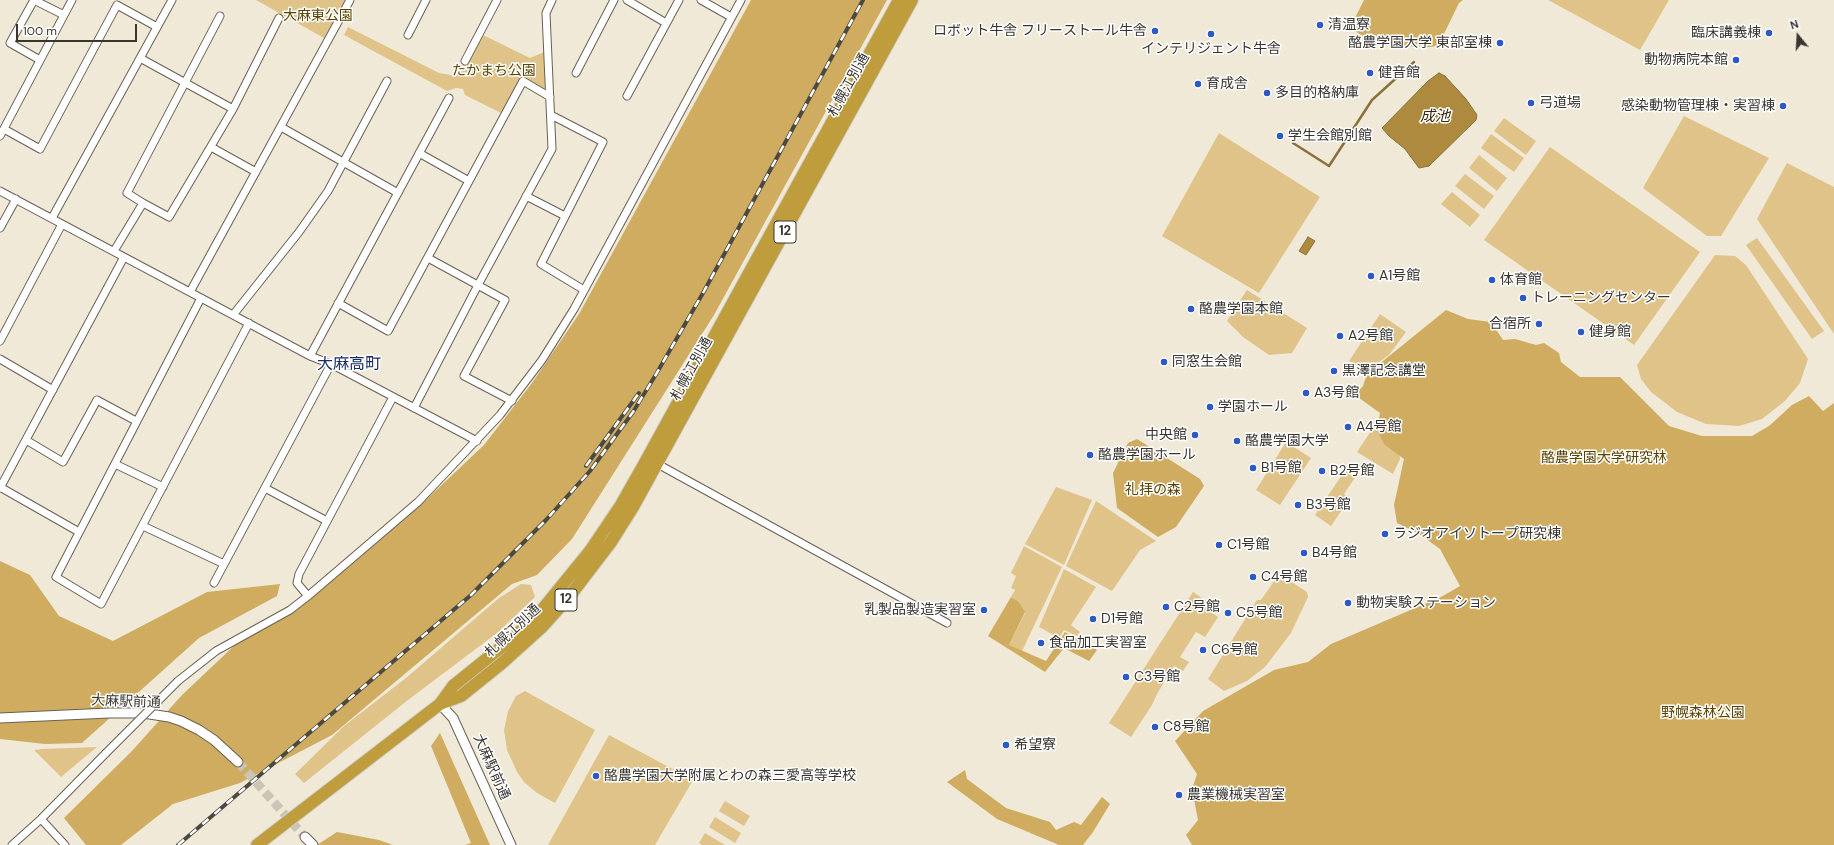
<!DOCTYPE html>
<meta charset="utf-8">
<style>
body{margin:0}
#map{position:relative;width:1834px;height:845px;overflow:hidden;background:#f0e9d8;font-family:"DM Sans",sans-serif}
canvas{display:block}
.north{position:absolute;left:1778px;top:16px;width:40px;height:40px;-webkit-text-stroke:3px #fff;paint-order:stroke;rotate:342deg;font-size:11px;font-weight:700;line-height:16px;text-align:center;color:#393630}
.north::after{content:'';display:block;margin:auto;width:14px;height:18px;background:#393630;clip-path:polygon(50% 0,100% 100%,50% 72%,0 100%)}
.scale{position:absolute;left:16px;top:24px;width:121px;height:18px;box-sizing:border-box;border:2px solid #393630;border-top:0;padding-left:5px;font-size:12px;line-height:14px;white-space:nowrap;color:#393630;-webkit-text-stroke:3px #fff;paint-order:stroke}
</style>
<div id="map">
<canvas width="1834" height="845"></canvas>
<div class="north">N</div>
<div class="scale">100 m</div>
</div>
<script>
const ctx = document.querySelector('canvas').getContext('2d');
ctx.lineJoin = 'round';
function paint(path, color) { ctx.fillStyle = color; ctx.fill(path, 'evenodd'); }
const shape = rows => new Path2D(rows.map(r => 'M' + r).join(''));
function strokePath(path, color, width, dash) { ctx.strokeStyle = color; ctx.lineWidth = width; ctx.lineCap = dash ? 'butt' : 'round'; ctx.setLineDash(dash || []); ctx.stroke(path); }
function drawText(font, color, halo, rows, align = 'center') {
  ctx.font = font + ' "DM Sans","Noto Sans JP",sans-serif'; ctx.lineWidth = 3; ctx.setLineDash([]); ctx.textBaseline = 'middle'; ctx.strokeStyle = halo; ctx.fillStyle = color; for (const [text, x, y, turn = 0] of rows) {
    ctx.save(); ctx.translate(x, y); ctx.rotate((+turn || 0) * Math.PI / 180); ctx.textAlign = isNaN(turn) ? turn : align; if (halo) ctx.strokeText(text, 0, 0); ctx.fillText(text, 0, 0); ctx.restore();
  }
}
const green = shape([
 [256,0,345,0,324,38],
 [1548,0,1669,0,1640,50],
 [348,27,439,73,456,76,466,68,483,35,530,58,544,52,546,87,542,89,521,77,501,113,465,95,463,89,456,88,447,91,344,35],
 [1684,116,1769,158,1721,236,1707,236,1643,188],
 [1504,118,1536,141,1526,155,1494,131],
 [1219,133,1320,197,1259,293,1162,236],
 [1491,134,1524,158,1514,172,1481,148],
 [1550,147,1700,252,1634,345,1484,240],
 [1479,155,1507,178,1497,191,1469,168],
 [1787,163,1834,187,1834,334,1757,219],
 [1465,174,1494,196,1484,209,1455,186],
 [1452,192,1480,215,1470,227,1441,204],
 [1757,238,1824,331,1812,339,1746,245],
 [1715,255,1735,256,1746,265,1808,359,1800,383,1785,401,1762,419,1739,426,1706,424,1677,412,1651,392,1641,379,1637,365],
 [1247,290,1307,328,1292,353,1269,355,1243,337,1227,321],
 [1380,314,1406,332,1389,355,1365,372,1349,361],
 [1373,428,1399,446,1400,459,1393,474,1357,452],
 [1286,442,1311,458,1280,505,1256,490],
 [1350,463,1360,470,1344,494,1350,498,1331,526,1315,515],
 [1056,487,1092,500,1064,565,1025,544],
 [1096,501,1156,541,1140,550,1112,591,1066,566],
 [1024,546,1062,567,1022,651,1009,645,1025,613,1018,601,1011,597,1015,590,1011,588,1016,576,1011,573],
 [1064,569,1096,587,1071,625,1080,632,1077,636,1064,630,1059,638,1039,627],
 [1279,574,1307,592,1308,597,1291,633,1265,667,1247,681,1224,691,1208,679,1257,600,1261,600],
 [521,584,531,585,535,597,497,633,408,700,304,783,295,774,344,726,406,678,499,598],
 [1193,592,1212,605,1208,610,1218,617,1205,637,1196,632,1180,657,1189,662,1183,671,1174,666,1157,694,1152,705,1131,737,1109,723],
 [525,691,595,730,555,803,537,793,524,782,517,772,507,750,504,730,508,711,516,696],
 [609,735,693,780,655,845,548,845],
 [97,747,61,777,34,750,42,749],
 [725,801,750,816,744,826,719,811],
 [715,817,741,833,735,843,709,827],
 [705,833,725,845,702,845,699,843]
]);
const forest = shape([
 [751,0,887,0,714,315,572,539,537,575,512,584,332,735,240,783,173,804,121,845,86,845,64,818,132,751,182,695,237,643,307,593,386,533,429,497,484,445,532,383,579,314],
 [1364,0,1463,0,1459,3,1438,46,1429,47,1377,45,1350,28],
 [1446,310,1468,319,1491,322,1503,340,1515,339,1536,345,1544,343,1559,353,1561,362,1580,377,1620,377,1669,426,1702,436,1752,436,1769,426,1792,405,1809,396,1823,411,1834,403,1834,845,1192,845,1186,835,1198,820,1192,789,1197,774,1175,741,1203,711,1274,670,1308,662,1331,644,1441,597,1460,586,1440,549,1418,533,1397,523,1394,505,1404,459,1385,445,1377,431,1380,413,1355,395,1363,386,1367,374],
 [1137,439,1200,479,1204,486,1176,527,1158,537,1117,508,1113,473,1128,443],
 [0,561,30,575,59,616,113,641,207,592,280,584,277,596,199,638,82,743,45,744,0,739],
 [1011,597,1018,601,1025,612,1009,645,1046,661,1065,632,1097,650,1089,661,1064,648,1045,672,988,636],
 [440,733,490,845,465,845,471,843,431,746],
 [965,770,967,779,1006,808,1050,822,1056,830,1074,822,1081,825,1102,797,1110,804,1093,832,1083,845,1059,845,997,819,947,782],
 [337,832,379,840,393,845,317,845]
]);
const water = shape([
 [1439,73,1445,76,1466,99,1477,115,1476,120,1429,166,1419,168,1405,149,1389,136,1382,128,1428,81,1439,73],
 [1308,237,1315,241,1306,255,1299,251,1308,237]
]);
const stream = shape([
 [1293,143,1329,166,1372,100,1414,62]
]);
const tertiaryTunnel = shape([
 [238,762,305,837]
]);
const minor = shape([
 [34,0,10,43,40,60],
 [34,0,64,15],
 [627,0,666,23],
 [701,0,731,17],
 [220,16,127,193,143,203,169,217,233,109,279,18],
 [408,35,426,0],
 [140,58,233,109],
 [465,61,497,0],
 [576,73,614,0],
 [627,96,679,0],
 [551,115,603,142,541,264,584,290],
 [281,127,398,193],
 [4,129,40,149,117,5,157,27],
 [0,136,72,0],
 [211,147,256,172],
 [419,153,469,181],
 [0,191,310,356,331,364,477,441],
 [526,196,565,216],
 [52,218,172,0],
 [0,228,16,199],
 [114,251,143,203],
 [428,258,505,300,464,376,512,401],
 [190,292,350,0],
 [201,298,56,577,101,604,249,323],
 [338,303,388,331,523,81,550,97],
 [233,315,299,232,328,191,387,81],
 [0,341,62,224],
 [310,356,449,98],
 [0,359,53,390],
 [414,408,478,285,552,149,546,13,552,0],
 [26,440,63,462,97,400,136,421],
 [654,462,947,623],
 [115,464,163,487],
 [0,487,79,532],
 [0,488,124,257],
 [265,488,327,521],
 [143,526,224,564],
 [214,583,331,364],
 [308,596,297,583,299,574,393,397],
 [178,681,216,651,290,610,308,596,418,502,500,415,542,360,574,309,741,0],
 [41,819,65,845],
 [12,845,41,819,106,753]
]);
const tertiary = shape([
 [440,704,453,718,511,845],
 [0,718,109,713,143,713,169,717,181,721,199,730,214,740,238,762],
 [305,837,313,845]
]);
const trunk = shape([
 [440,704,461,696,502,663,542,627,569,597,611,542,633,507,912,0],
 [257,845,440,704,453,686,515,636,537,616,590,551,621,505,647,459,899,0]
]);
const rail = shape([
 [586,466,639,393],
 [178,845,471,595,546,520,590,471,633,412,655,376,703,293,863,0]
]);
const minorBridge = shape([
 [106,753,178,681]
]);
const markers = [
 [1320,25,4,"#2d58c8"],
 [1155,31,4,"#2d58c8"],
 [1769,33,4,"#2d58c8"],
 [1211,34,4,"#2d58c8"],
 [1500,43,4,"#2d58c8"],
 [1736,60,4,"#2d58c8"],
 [1370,73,4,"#2d58c8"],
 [1198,84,4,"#2d58c8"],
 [1267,93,4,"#2d58c8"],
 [1531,103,4,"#2d58c8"],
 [1783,106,4,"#2d58c8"],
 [1280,136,4,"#2d58c8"],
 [1371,276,4,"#2d58c8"],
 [1492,280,4,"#2d58c8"],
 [1523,298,4,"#2d58c8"],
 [1191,309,4,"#2d58c8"],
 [1539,324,4,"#2d58c8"],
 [1581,332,4,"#2d58c8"],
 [1340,336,4,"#2d58c8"],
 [1164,362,4,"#2d58c8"],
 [1334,371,4,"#2d58c8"],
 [1306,393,4,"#2d58c8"],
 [1210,407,4,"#2d58c8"],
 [1348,427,4,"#2d58c8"],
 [1195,435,4,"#2d58c8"],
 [1237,441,4,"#2d58c8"],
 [1090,455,4,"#2d58c8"],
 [1253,468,4,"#2d58c8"],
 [1322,471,4,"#2d58c8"],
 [1298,505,4,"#2d58c8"],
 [1385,534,4,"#2d58c8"],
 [1219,545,4,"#2d58c8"],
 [1304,553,4,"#2d58c8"],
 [1253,577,4,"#2d58c8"],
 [1348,603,4,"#2d58c8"],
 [1166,607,4,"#2d58c8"],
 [984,610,4,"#2d58c8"],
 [1228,613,4,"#2d58c8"],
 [1093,619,4,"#2d58c8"],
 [1041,643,4,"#2d58c8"],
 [1203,650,4,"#2d58c8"],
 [1126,677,4,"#2d58c8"],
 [1155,727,4,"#2d58c8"],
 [1006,745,4,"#2d58c8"],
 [596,776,4,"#2d58c8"],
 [1179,795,4,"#2d58c8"]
];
const shields = [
 [785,232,22],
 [566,600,22]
];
const shieldNames = [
 ["12",785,232],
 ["12",566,600]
];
const parkNames = [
 ["大麻東公園",318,16],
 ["たかまち公園",494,71],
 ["酪農学園大学研究林",1604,458],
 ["礼拝の森",1153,490],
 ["野幌森林公園",1703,713]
];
const poiNames = [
 ["清温寮",1328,25],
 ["ロボット牛舎 フリーストール牛舎",1147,31,"right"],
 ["臨床講義棟",1761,33,"right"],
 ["酪農学園大学 東部室棟",1492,43,"right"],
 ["インテリジェント牛舎",1211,49,"center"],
 ["動物病院本館",1728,60,"right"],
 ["健音館",1378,73],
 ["育成舎",1206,84],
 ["多目的格納庫",1275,93],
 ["弓道場",1539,103],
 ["感染動物管理棟・実習棟",1775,106,"right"],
 ["学生会館別館",1288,136],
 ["A1号館",1379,276],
 ["体育館",1500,280],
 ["トレーニングセンター",1531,298],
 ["酪農学園本館",1199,309],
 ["合宿所",1531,324,"right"],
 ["健身館",1589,332],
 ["A2号館",1348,336],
 ["同窓生会館",1172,362],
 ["黒澤記念講堂",1342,371],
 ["A3号館",1314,393],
 ["学園ホール",1218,407],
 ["A4号館",1356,427],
 ["中央館",1187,435,"right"],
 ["酪農学園大学",1245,441],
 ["酪農学園ホール",1098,455],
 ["B1号館",1261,468],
 ["B2号館",1330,471],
 ["B3号館",1306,505],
 ["ラジオアイソトープ研究棟",1393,534],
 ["C1号館",1227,545],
 ["B4号館",1312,553],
 ["C4号館",1261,577],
 ["動物実験ステーション",1356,603],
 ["C2号館",1174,607],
 ["乳製品製造実習室",976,610,"right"],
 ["C5号館",1236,613],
 ["D1号館",1101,619],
 ["食品加工実習室",1049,643],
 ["C6号館",1211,650],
 ["C3号館",1134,677],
 ["C8号館",1163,727],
 ["希望寮",1014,745],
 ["酪農学園大学附属とわの森三愛高等学校",604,776],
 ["農業機械実習室",1187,795]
];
const streetNames = [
 ["札幌江別通",849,85,-61],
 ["札幌江別通",692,369,-61],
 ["札幌江別通",513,631,-43],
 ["大麻駅前通",126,702,2],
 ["大麻駅前通",491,767,66]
];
const waterNames = [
 ["成池",1435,117]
];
const quarterNames = [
 ["大麻高町",349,365]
];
paint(green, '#e0c389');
paint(forest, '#cfac5f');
paint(water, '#ad8a3d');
strokePath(water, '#8a7139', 1);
strokePath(stream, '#8a7139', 2.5);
strokePath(tertiaryTunnel, '#cbc5b6', 9, [9, 4.5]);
strokePath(minor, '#686153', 9);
strokePath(tertiary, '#686153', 11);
strokePath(trunk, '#cfcfcd', 14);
strokePath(minor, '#fff', 7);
strokePath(tertiary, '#fff', 9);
strokePath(trunk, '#bf9c3c', 12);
strokePath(rail, '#4c4942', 4);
strokePath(rail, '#fff', 2.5, [8]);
strokePath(minorBridge, '#686153', 9, []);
strokePath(minorBridge, '#fff', 7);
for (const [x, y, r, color] of markers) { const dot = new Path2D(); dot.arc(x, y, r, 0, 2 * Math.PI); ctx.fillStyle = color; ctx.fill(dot); strokePath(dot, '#fff', 1.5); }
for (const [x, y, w] of shields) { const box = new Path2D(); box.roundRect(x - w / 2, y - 11, w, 22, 3); ctx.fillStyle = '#fff'; ctx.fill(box); strokePath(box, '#393630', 1); }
drawText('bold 13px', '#393630', null, shieldNames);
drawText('14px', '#5a4201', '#fff', parkNames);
drawText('14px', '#393630', '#fff', poiNames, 'left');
drawText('14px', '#393630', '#fff', streetNames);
drawText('italic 15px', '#382906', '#fff', waterNames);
drawText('16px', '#182e64', '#fff', quarterNames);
</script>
